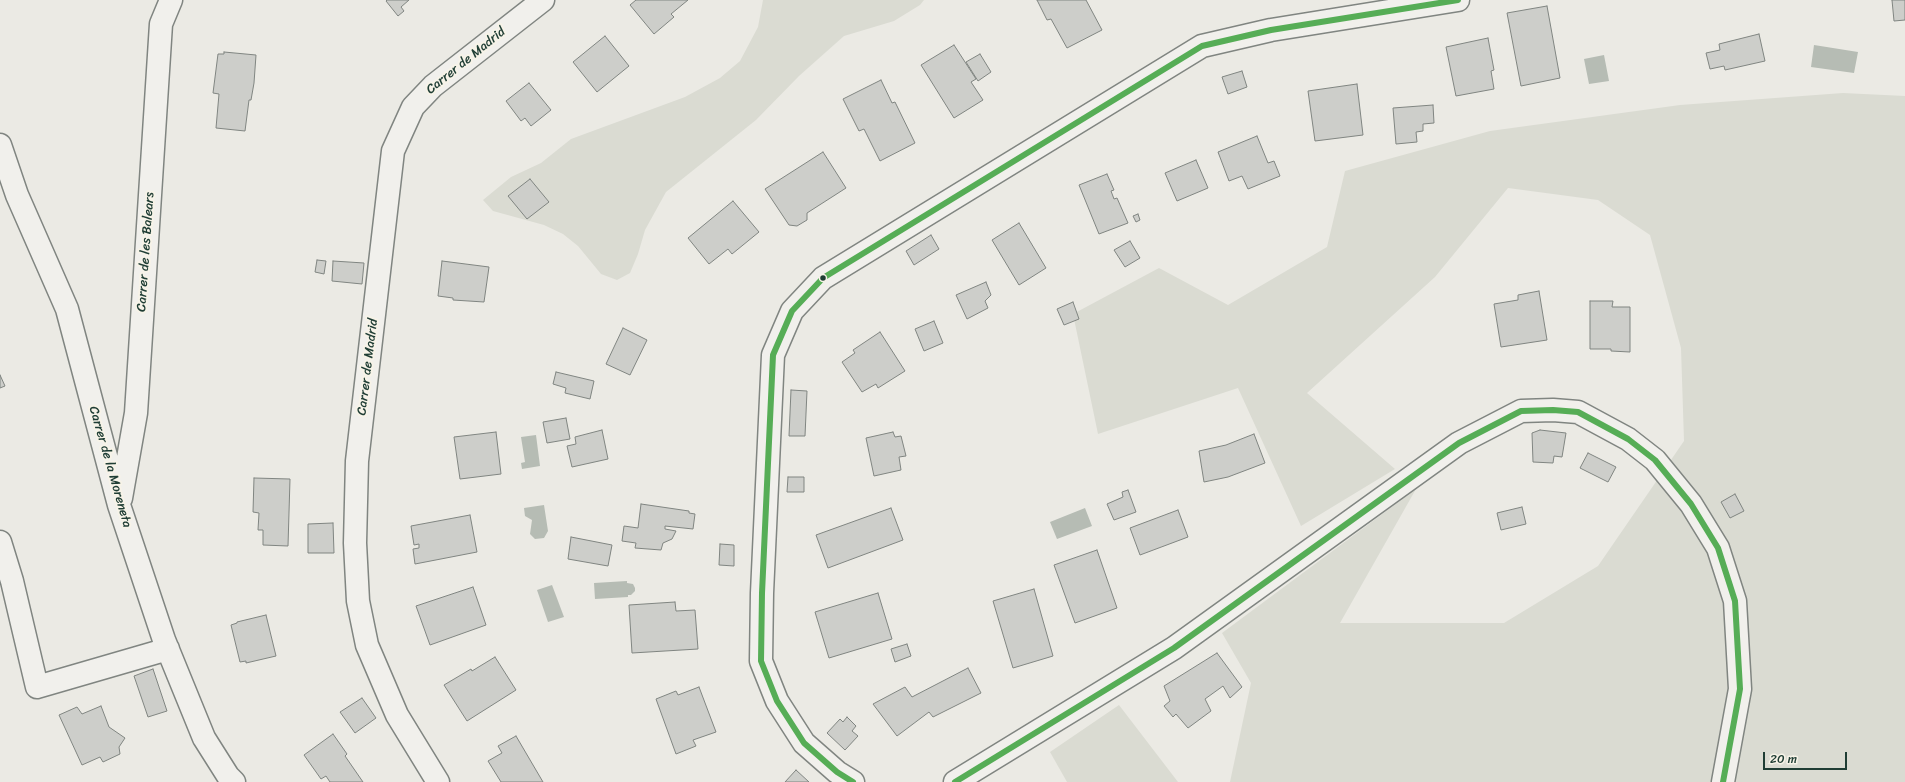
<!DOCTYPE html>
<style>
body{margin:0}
#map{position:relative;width:1905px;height:782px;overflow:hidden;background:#ebeae4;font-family:Sriracha,sans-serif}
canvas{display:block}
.scale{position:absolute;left:1763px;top:752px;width:84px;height:18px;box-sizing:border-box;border:2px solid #1f3d34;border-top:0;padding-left:5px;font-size:12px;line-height:14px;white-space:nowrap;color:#1f3d34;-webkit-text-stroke:3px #f7f3e8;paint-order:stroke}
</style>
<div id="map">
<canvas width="1905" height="782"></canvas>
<div class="scale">20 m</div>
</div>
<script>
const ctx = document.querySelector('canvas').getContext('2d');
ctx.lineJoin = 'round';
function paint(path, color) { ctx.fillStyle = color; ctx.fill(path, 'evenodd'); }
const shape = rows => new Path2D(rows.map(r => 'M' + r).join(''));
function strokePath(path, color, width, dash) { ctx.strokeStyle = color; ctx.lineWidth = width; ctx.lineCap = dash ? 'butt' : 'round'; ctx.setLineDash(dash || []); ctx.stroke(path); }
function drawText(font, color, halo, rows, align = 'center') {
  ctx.font = font + ' Sriracha,sans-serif'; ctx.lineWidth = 4; ctx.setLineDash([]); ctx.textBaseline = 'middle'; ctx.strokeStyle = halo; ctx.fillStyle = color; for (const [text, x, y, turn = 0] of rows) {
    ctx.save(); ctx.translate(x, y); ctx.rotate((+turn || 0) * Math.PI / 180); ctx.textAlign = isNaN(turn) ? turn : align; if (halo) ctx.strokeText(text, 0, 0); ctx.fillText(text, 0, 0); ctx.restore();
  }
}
const green = shape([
 [763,0,924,0,920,5,894,21,844,36,799,76,756,120,666,192,645,230,638,254,630,273,617,280,601,274,578,246,563,234,544,225,493,211,483,200,511,177,541,163,571,139,685,97,720,78,740,61,758,27],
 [1843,93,1905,96,1905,782,1230,782,1251,683,1222,633,1416,489,1340,623,1504,623,1598,566,1684,441,1681,348,1650,235,1598,200,1508,188,1435,277,1307,393,1395,469,1301,526,1238,388,1098,434,1073,314,1159,268,1228,305,1327,247,1345,171,1490,131,1680,105],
 [1119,705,1178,782,1067,782,1050,752]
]);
const water = shape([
 [1814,45,1858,52,1854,73,1811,67],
 [1604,55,1609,81,1589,84,1584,59],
 [536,435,540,466,522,469,521,463,525,462,521,437],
 [544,505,548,531,544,538,535,539,530,534,532,520,525,516,524,508],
 [1085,508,1092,526,1057,539,1050,522],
 [627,581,627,583,633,584,635,588,635,591,631,595,628,595,628,597,595,599,594,583],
 [552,585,564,617,548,622,537,590]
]);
const building = shape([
 [387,0,409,0,401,7,404,11,398,16,386,1,387,0],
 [636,0,688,0,671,14,674,17,654,34,630,5,636,0],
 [1037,0,1086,0,1102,30,1067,48,1051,19,1047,20,1037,0],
 [1892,0,1905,0,1905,20,1894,21,1892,0],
 [1547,6,1560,78,1521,86,1507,13,1547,6],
 [1759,34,1765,61,1725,70,1724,66,1710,69,1706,53,1720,50,1719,44,1759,34],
 [605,36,629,66,597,92,573,62,605,36],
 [1488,38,1494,70,1491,71,1494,89,1456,96,1446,47,1488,38],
 [954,45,976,79,971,82,983,100,954,118,921,65,954,45],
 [224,52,256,55,254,83,251,100,249,100,245,131,216,128,219,94,213,93,218,54,224,54,224,52],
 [980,54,991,72,978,81,966,62,980,54],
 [1242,71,1247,87,1228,94,1222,77,1242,71],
 [881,80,892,103,895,102,915,143,880,161,864,129,859,131,843,99,881,80],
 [529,83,551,110,531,126,525,118,521,121,506,101,529,83],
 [1357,84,1363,135,1315,141,1308,91,1357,84],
 [1433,105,1434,123,1423,124,1423,131,1416,132,1417,142,1396,144,1393,108,1433,105],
 [1257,136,1268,163,1274,161,1280,176,1248,189,1242,176,1229,181,1218,152,1257,136],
 [823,152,846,188,807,213,807,220,797,226,789,225,765,189,823,152],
 [1196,160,1208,188,1177,201,1165,173,1196,160],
 [1107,174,1114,190,1111,191,1114,199,1117,198,1128,223,1099,234,1079,185,1107,174],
 [530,179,549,202,527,219,508,196,530,179],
 [733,201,759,232,732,254,728,249,709,264,688,238,733,201],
 [1138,214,1140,220,1136,222,1133,216,1138,214],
 [1019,223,1046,268,1019,285,992,240,1019,223],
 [931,235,939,249,914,265,906,251,931,235],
 [1130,241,1140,258,1125,267,1114,250,1130,241],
 [317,260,326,261,324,274,315,272,317,260],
 [333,261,364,263,362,284,332,281,333,261],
 [442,261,489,267,484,302,453,300,453,298,438,296,442,261],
 [986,282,991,295,985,301,988,308,967,319,956,295,986,282],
 [1539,291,1547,340,1501,347,1494,304,1518,300,1518,295,1539,291],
 [1590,301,1613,301,1612,307,1630,307,1630,352,1611,351,1611,349,1590,349,1590,301],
 [1073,302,1079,319,1064,325,1057,309,1073,302],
 [934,321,943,343,924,351,915,329,934,321],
 [623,328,647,340,630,375,606,364,623,328],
 [880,332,905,371,878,388,876,384,862,392,842,362,855,353,853,350,880,332],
 [556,372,594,381,590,399,565,393,566,388,553,384,556,372],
 [0,375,5,386,0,388,0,375],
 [791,390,807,391,805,436,789,436,791,390],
 [566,418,570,439,547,443,543,422,566,418],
 [602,430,608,459,572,467,567,446,576,444,575,437,602,430],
 [1540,430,1566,433,1562,457,1554,456,1553,463,1533,462,1532,433,1540,430],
 [496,432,501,474,460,479,454,437,496,432],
 [893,432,895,437,901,436,906,456,899,457,901,470,874,476,866,438,893,432],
 [1254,434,1265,463,1228,477,1204,482,1199,451,1226,445,1254,434],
 [1588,453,1616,467,1608,482,1580,468,1588,453],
 [788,477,804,477,804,492,787,492,788,477],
 [254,478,290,479,288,546,263,545,263,530,258,530,259,513,253,512,254,478],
 [1128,490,1136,512,1114,520,1107,504,1123,497,1122,492,1128,490],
 [1735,494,1744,511,1730,518,1721,502,1735,494],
 [641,504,689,511,689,513,695,514,693,529,665,526,665,529,676,531,672,539,663,543,661,550,635,548,636,543,622,541,624,526,638,528,641,504],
 [1522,507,1526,524,1501,530,1497,513,1522,507],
 [891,508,903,540,828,568,816,535,891,508],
 [1178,510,1188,537,1140,555,1130,528,1178,510],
 [470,515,477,552,415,564,413,549,419,548,419,544,414,545,411,526,470,515],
 [333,523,334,553,308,553,308,524,333,523],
 [571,537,612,545,608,566,568,559,571,537],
 [720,544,734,545,734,566,719,565,720,544],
 [1097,550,1117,608,1075,623,1054,565,1097,550],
 [473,587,486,625,430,645,416,606,473,587],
 [1034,589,1053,656,1013,668,993,601,1034,589],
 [878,593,892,639,829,658,815,612,878,593],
 [675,602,676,611,695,610,698,649,632,653,629,605,675,602],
 [266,615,276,656,246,663,246,661,240,662,231,625,237,623,237,622,266,615],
 [907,644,911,656,895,662,891,649,907,644],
 [1217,653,1242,687,1230,698,1223,686,1205,699,1211,711,1188,728,1176,714,1173,717,1164,706,1170,701,1164,686,1217,653],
 [495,657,516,690,467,721,444,685,471,669,472,671,495,657],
 [968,668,981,693,933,717,929,712,897,736,873,704,905,687,912,697,968,668],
 [153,669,167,711,148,717,134,676,153,669],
 [699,687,716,732,693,740,696,746,676,754,656,699,676,691,678,695,699,687],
 [362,698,376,718,355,733,340,712,362,698],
 [101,706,109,727,125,738,119,747,120,754,103,762,100,757,82,765,59,715,77,707,82,714,101,706],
 [847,717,856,726,852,731,858,736,845,750,827,733,840,719,843,722,847,717],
 [333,734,347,754,345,756,363,782,330,782,326,776,321,779,304,755,333,734],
 [516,736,543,782,501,782,488,761,502,753,498,746,516,736],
 [796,770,809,782,785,782,796,770]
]);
const minor = shape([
 [0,145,17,195,67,309,119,505,164,640,204,738,228,776,234,782],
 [121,498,136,413,161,24,171,0],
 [0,542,12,581,37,687,168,649],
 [438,782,397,715,367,645,358,601,355,543,357,461,393,151,413,107,433,86,543,0],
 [853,782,837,772,804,743,777,701,761,661,762,593,773,355,792,311,823,278,1202,46,1271,30,1458,0],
 [955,782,1174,648,1459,443,1521,411,1553,410,1578,412,1628,439,1655,460,1691,504,1718,548,1735,601,1740,689,1723,782]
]);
const bus1 = shape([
 [853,782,837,772,804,743,777,701,761,661,762,593,773,355,792,311,823,278,1202,46,1271,30,1458,0],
 [955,782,1174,648,1459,443,1521,411,1553,410,1578,412,1628,439,1655,460,1691,504,1718,548,1735,601,1740,689,1723,782]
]);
const markers = [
 [823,278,3.5,"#1f3d34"]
];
const streetNames = [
 ["Carrer de Madrid",466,61,-39],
 ["Carrer de les Balears",146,252,-86],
 ["Carrer de Madrid",368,367,-83],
 ["Carrer de la Moreneta",110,467,74]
];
paint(green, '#dadbd2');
paint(water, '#b6bcb4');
paint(building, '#cdceca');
strokePath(building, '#808581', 1);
strokePath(minor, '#808581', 25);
strokePath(minor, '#f1f0ec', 22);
strokePath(bus1, '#56ad56', 6);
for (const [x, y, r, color] of markers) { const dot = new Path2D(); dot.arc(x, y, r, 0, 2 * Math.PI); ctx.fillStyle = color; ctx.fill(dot); strokePath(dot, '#f7f3e8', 1.5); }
drawText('13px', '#1f3d34', '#f7f3e8', streetNames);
</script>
